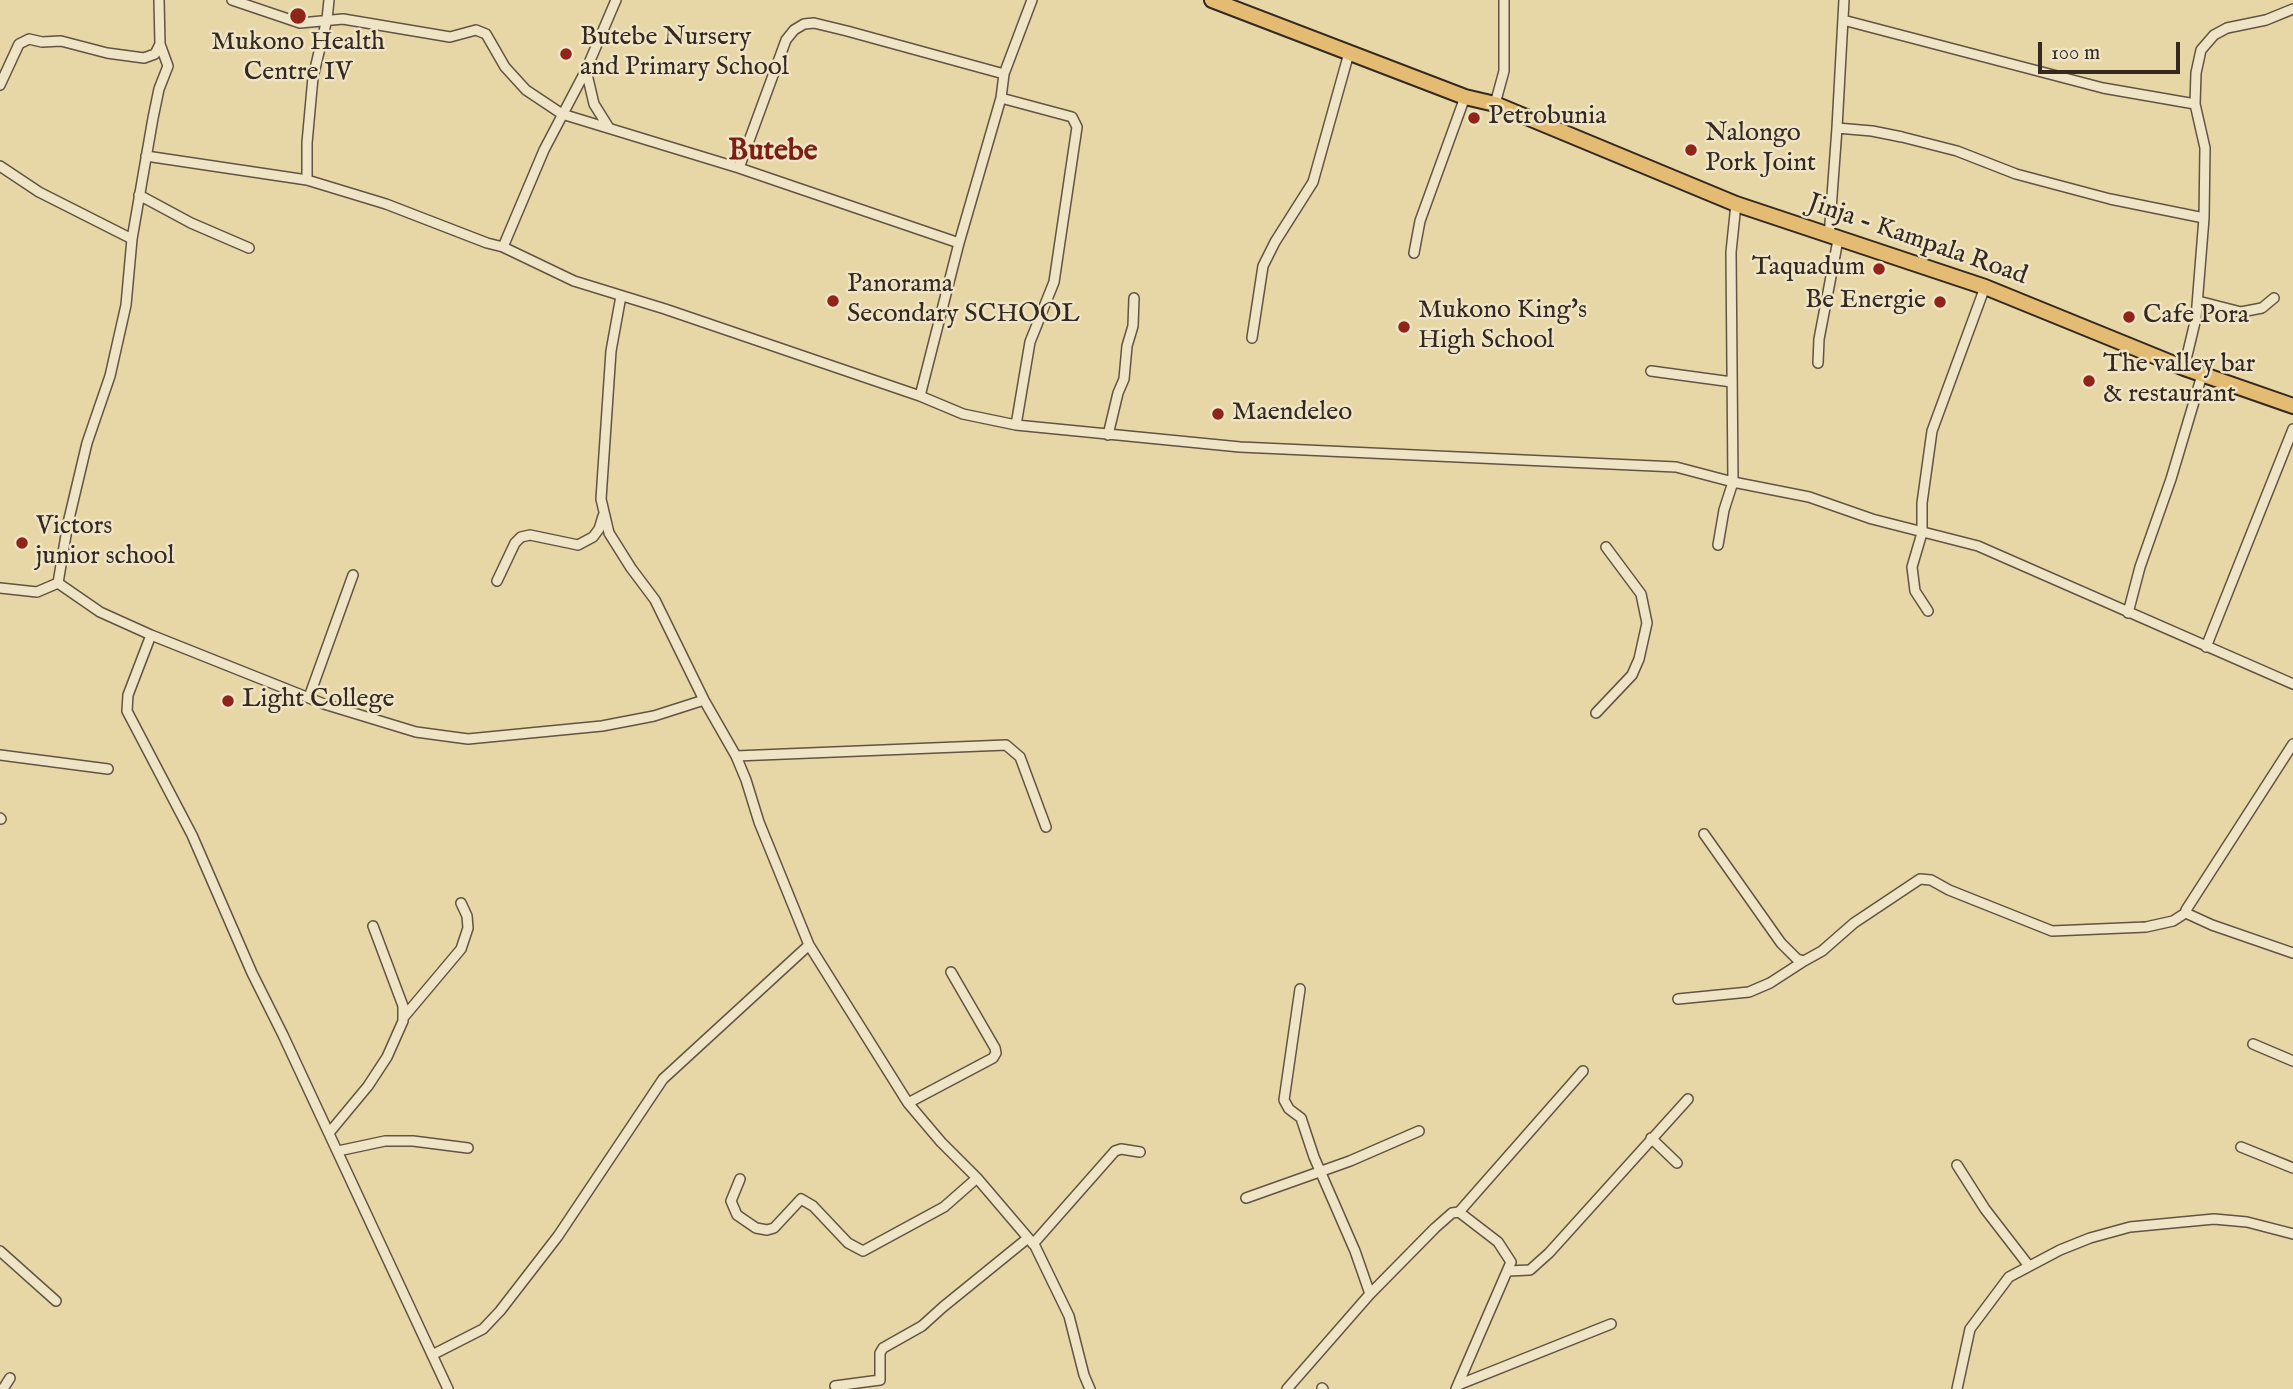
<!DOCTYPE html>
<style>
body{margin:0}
#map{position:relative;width:2293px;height:1389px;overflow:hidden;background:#e7d6a6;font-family:"IM FELL English",serif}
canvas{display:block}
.scale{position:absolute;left:2038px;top:42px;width:142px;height:32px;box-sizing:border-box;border:4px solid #342921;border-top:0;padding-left:9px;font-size:21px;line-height:24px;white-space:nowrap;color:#342921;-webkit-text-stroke:5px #efe4c5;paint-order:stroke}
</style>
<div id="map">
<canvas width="2293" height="1389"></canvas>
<div class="scale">100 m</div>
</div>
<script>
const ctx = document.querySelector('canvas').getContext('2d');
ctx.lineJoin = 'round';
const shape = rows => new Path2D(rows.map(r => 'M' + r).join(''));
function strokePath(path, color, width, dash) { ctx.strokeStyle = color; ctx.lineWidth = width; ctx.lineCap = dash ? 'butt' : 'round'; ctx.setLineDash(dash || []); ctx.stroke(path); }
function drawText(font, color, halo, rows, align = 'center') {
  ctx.font = font + ' "IM FELL English",serif'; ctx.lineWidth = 5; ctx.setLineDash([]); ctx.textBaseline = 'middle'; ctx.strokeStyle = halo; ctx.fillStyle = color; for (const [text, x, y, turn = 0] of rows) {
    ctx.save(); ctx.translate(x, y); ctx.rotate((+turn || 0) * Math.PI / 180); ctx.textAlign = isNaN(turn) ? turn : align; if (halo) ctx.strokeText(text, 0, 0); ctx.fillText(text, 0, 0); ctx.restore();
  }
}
const minor = shape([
 [232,0,300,23,343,19,450,37,476,30,486,34,505,67,526,90,562,114,739,168,959,243],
 [329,0,327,19,313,77,307,143,307,180,386,204,487,243,503,247],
 [616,0,586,70,544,150,503,247,574,281,665,309,920,396,963,414,1016,425,1240,447,1676,467,1733,482,1809,497,1872,519,1978,546,2293,684],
 [1843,20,2103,88,2195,104],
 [586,70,594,104,609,128],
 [0,85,19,44,29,39,42,42,61,41,107,53,144,58,155,54,160,44,159,0],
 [1001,98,1072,117,1077,127,1054,282,1030,342,1016,425],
 [1495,104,1504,71,1504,0],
 [1837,128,1872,131,1902,137,1957,151,2016,174,2110,199,2204,218],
 [146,156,307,180],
 [0,166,39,192,132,239],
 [739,168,786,40,794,30,804,24,814,23,847,31,1004,74],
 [139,195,191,223,249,248],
 [1829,237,1837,128,1844,0],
 [1414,253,1420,221,1465,97],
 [621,296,611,351,601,499,609,533,631,568,655,600,704,700,736,756,746,780,759,822,809,945,908,1103,941,1142,977,1178,1035,1246,1069,1316,1084,1375,1090,1389],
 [2198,301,2241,312,2262,308,2274,298],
 [1252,338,1263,266,1275,242,1313,182,1349,53],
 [1818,363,1819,339,1838,240],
 [2184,368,2196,318,2204,218,2205,148,2195,104,2196,73,2201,50,2214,35,2227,28,2266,20,2293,9],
 [1651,371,1732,382],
 [920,396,959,243,1001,98,1004,74,1032,0],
 [1108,435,1118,393,1124,379,1127,346,1133,326,1134,298],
 [1718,545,1724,510,1733,482,1731,252,1736,204],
 [497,581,515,543,521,537,530,535,578,545,593,537,599,529,603,516],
 [58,583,68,523,87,443,110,376,126,305,132,239,153,118,159,89,168,66,160,44],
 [0,588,37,592,58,583,100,612,151,635,324,704,416,732,468,739,602,726,654,716,704,700],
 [1928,611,1915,591,1912,567,1922,533,1922,503,1932,431,1985,287],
 [2128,613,2140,567,2171,479,2202,375],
 [151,635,128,695,127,711,192,835,252,973,283,1035,448,1389],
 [2206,647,2293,429],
 [309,697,353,575],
 [1596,713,1632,675,1639,659,1647,623,1641,594,1606,547],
 [2293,744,2186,910,2188,914,2212,925,2293,953],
 [0,755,108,769],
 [736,756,1006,745,1020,757,1046,827],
 [0,818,1,819],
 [1704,834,1781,943,1797,959,1804,961,1822,951,1854,923,1920,879,1931,880,1949,890,2052,931,2146,927,2173,921,2187,912],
 [1300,989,1284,1100,1289,1109,1301,1118,1314,1157,1355,1251,1370,1294],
 [1678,999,1749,992,1770,983,1804,961],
 [403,1018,461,949,468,928,467,916,461,903],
 [2253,1044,2293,1061],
 [908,1103,993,1058,996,1053,995,1048,951,972],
 [329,1133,368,1086,387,1057,403,1021,403,1006,373,926],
 [1651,1138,1677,1163],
 [2241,1147,2293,1168],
 [338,1151,385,1141,413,1141,468,1148],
 [1957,1165,1985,1209,2029,1266],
 [740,1179,731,1201,737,1215,756,1228,767,1230,774,1228,801,1199,813,1206,848,1243,863,1251,944,1207,977,1178],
 [1246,1198,1350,1161,1419,1131],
 [1459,1212,1583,1071],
 [1033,1244,1115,1151,1121,1149,1140,1152],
 [0,1251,56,1301],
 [1508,1271,1530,1270,1549,1253,1688,1099],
 [432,1355,483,1329,500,1311,558,1236,663,1079,809,945],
 [1458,1385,1611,1324],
 [835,1386,880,1380,880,1353,883,1348,922,1326,943,1307,1028,1238],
 [1322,1388,1323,1389],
 [3,1389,10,1378],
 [1287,1389,1370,1294,1435,1228,1452,1213,1459,1212,1498,1242,1511,1262,1456,1389],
 [1957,1389,1970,1329,2009,1277,2060,1250,2090,1238,2130,1227,2214,1219,2247,1222,2293,1234]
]);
const trunk = shape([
 [1212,0,1465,97,1495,104,1736,204,1985,287,2184,368,2293,406]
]);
const markers = [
 [298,16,9,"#8f2418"],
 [566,54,7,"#8f2418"],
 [1474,118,7,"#8f2418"],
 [1691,150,7,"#8f2418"],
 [1879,269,7,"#8f2418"],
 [833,301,7,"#8f2418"],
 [1940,302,7,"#8f2418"],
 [2129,317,7,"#8f2418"],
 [1404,327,7,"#8f2418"],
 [2089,381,7,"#8f2418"],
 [1218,414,7,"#8f2418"],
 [22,543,7,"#8f2418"],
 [228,701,7,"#8f2418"]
];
const poiNames = [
 ["Butebe Nursery",580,39],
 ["and Primary School",580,69],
 ["Mukono Health",298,44,"center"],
 ["Centre IV",298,74,"center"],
 ["Petrobunia",1488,118],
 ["Nalongo",1705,135],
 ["Pork Joint",1705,165],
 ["Taquadum",1865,269,"right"],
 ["Panorama",847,286],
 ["Secondary SCHOOL",847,316],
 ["Be Energie",1926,302,"right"],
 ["Mukono King's",1418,312],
 ["High School",1418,342],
 ["Cafe Pora",2143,317],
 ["The valley bar",2103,366],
 ["& restaurant",2103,396],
 ["Maendeleo",1232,414],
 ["Victors",36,528],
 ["junior school",36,558],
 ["Light College",242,701]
];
const streetNames = [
 ["Jinja - Kampala Road",1917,241,19]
];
const quarterNames = [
 ["Butebe",773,153]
];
strokePath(minor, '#615442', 12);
strokePath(trunk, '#342921', 18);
strokePath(minor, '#efe4c5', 9);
strokePath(trunk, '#e4bb73', 14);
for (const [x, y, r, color] of markers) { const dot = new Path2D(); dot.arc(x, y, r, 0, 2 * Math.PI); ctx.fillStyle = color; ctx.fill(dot); strokePath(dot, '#efe4c5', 2.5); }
drawText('26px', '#342921', '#efe4c5', poiNames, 'left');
drawText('26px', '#342921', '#efe4c5', streetNames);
drawText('bold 30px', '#7a1f14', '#efe4c5', quarterNames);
</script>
